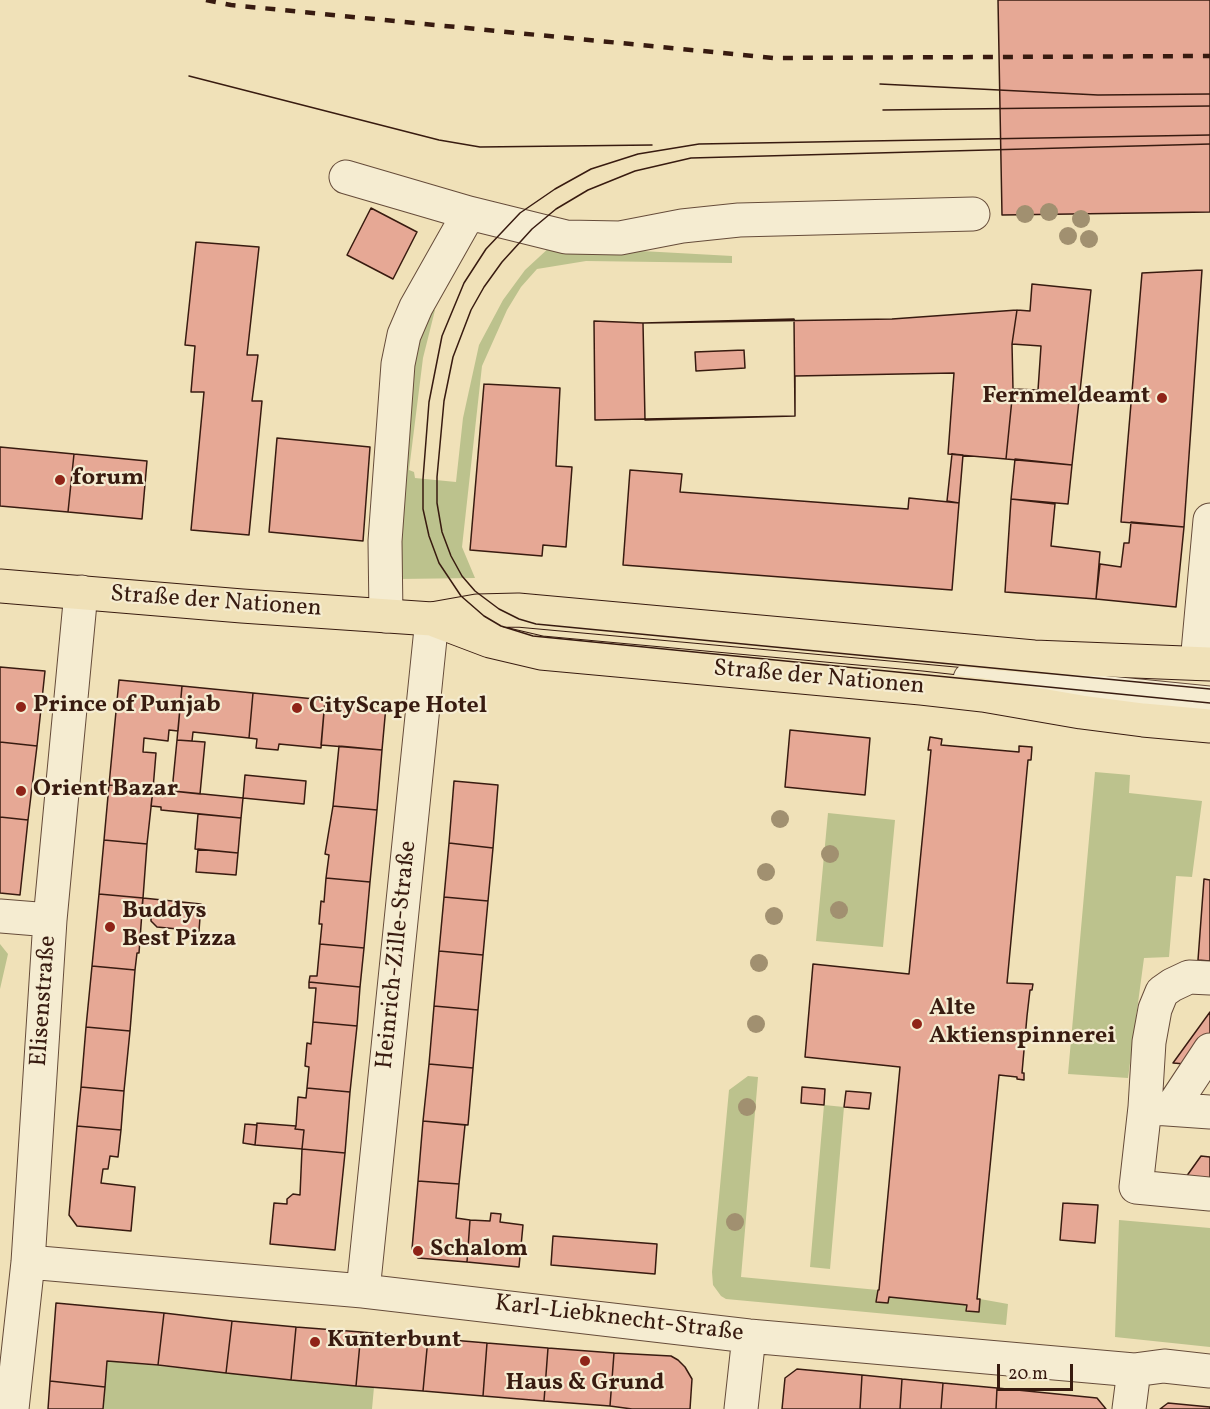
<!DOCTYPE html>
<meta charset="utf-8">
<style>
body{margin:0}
#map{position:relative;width:1210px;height:1409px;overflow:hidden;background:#f0e1b8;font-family:Vollkorn,serif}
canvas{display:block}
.scale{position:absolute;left:997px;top:1364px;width:76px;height:27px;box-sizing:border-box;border:3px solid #381b10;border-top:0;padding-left:8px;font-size:18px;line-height:21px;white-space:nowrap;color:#381b10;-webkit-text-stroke:4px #f5ecd1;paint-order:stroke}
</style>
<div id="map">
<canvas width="1210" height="1409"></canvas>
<div class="scale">20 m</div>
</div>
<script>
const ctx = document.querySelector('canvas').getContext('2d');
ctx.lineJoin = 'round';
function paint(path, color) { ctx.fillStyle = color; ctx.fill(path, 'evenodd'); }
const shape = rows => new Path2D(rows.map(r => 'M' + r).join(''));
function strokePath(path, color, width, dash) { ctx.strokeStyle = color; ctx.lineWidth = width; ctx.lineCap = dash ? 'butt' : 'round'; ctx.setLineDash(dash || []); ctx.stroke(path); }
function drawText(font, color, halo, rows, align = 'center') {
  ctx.font = font + ' Vollkorn,serif'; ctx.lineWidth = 4.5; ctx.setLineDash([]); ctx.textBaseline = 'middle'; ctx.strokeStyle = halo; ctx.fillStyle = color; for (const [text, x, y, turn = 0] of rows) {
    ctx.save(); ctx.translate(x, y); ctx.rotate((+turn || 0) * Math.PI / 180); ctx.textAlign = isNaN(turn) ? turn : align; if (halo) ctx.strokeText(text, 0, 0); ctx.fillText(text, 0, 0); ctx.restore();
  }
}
const green = shape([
 [551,246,732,256,732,263,586,261,537,269,521,287,507,310,482,366,462,547,475,578,398,579,407,363,426,308,435,310,423,358,409,470,414,472,415,478,456,482,463,418,479,345,503,300,525,270],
 [1095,772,1130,775,1129,793,1202,801,1192,877,1176,876,1169,957,1144,958,1128,1078,1068,1074],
 [828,813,895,820,883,947,816,941],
 [0,944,8,954,0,989],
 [748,1076,758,1077,741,1277,878,1290,876,1302,888,1303,889,1297,967,1305,966,1311,980,1299,1008,1304,1006,1325,726,1299,721,1296,713,1285,712,1272,729,1090],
 [824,1105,844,1107,830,1269,810,1267],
 [1119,1220,1210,1228,1210,1347,1115,1337],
 [107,1361,374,1387,372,1409,103,1409]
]);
const building = shape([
 [998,0,1210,0,1210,212,1002,215,998,0],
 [371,208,417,232,393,279,347,255,371,208],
 [196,242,259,247,247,355,258,355,252,401,262,401,249,535,191,530,204,392,191,392,195,346,185,345,196,242],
 [1202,270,1184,527,1121,522,1142,273,1202,270],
 [1032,284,1091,290,1072,465,1006,459,1013,389,1038,390,1041,346,1012,344,1017,310,1030,311,1032,284],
 [1017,310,1012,344,1013,389,1006,459,948,454,954,373,795,376,795,416,595,420,594,321,643,323,892,319,1017,310],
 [794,319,795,416,645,420,643,323,794,319],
 [744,350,745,368,696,371,695,352,744,350],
 [484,384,560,388,556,466,572,467,566,547,543,545,542,556,470,550,484,384],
 [277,438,370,447,363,541,269,532,277,438],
 [0,447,74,454,68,512,0,506,0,447],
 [74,454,147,461,142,519,68,512,74,454],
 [952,454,963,455,959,503,947,501,952,454],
 [1015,459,1072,465,1068,504,1011,499,1015,459],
 [630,470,682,474,680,492,908,509,909,498,959,503,952,590,623,565,630,470],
 [1011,499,1055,504,1051,546,1100,552,1096,599,1005,592,1011,499],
 [1131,522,1184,527,1176,607,1096,599,1100,564,1121,567,1124,543,1129,543,1131,522],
 [0,667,45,671,37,746,0,742,0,667],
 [119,680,182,686,178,731,169,730,168,741,144,738,143,752,156,753,153,789,109,785,119,680],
 [182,686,253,693,249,738,193,732,192,741,177,740,182,686],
 [253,693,325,700,321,748,279,744,278,750,256,748,257,739,249,738,253,693],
 [325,700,386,706,382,750,321,745,325,700],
 [790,730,870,738,865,795,785,787,790,730],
 [930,737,942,739,941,745,1019,752,1019,746,1032,747,1031,760,1028,760,1007,983,1033,984,1032,990,1030,990,1027,1016,1022,1073,1024,1073,1024,1080,1017,1079,1017,1077,999,1075,977,1299,980,1299,979,1312,966,1311,967,1305,889,1297,888,1303,876,1302,878,1290,879,1290,900,1067,805,1057,813,964,909,974,931,750,928,750,930,737],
 [177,740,205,742,200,794,172,791,177,740],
 [0,742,37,746,28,820,0,817,0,742],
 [339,746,382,750,377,810,333,806,339,746],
 [245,775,306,781,304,804,243,798,245,775],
 [454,781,498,785,493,848,449,843,454,781],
 [109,785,153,789,147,844,104,840,109,785],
 [153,789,243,798,241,818,161,810,161,807,151,806,153,789],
 [333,806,377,810,370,882,326,878,329,855,325,854,333,806],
 [198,814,241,818,238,853,195,849,198,814],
 [0,817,28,820,20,895,0,893,0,817],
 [104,840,147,844,143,898,99,894,104,840],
 [449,843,493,848,488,901,444,897,449,843],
 [198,849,238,853,236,875,196,872,198,849],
 [326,878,370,882,364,948,320,944,322,924,319,924,321,901,324,902,326,878],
 [1204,879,1210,880,1210,961,1198,960,1204,879],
 [99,894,143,898,139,953,137,953,135,970,92,966,99,894],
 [444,897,488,901,483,955,439,951,444,897],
 [143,898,201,904,199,931,157,927,151,921,151,916,143,915,141,913,143,898],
 [320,944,364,948,360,987,309,982,310,976,317,976,320,944],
 [439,951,483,955,478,1010,434,1006,439,951],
 [92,966,135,970,130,1031,86,1027,92,966],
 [309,982,360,987,357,1026,313,1022,316,988,309,988,309,982],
 [434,1006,478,1010,473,1068,429,1064,434,1006],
 [1210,1012,1210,1066,1173,1063,1210,1012],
 [313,1022,357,1026,350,1092,307,1088,309,1067,305,1066,307,1043,311,1044,313,1022],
 [86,1027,130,1031,124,1091,81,1087,86,1027],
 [429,1064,473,1068,468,1125,423,1121,429,1064],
 [81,1087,124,1091,121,1130,77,1126,81,1087],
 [802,1087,825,1089,824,1105,801,1103,802,1087],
 [307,1088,350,1092,345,1153,302,1149,304,1130,295,1129,296,1126,298,1097,306,1098,307,1088],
 [846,1091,871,1093,869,1109,844,1107,846,1091],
 [423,1121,465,1125,459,1184,418,1181,423,1121],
 [257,1123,296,1126,295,1129,304,1130,302,1149,255,1145,257,1123],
 [245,1124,257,1125,255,1145,243,1143,245,1124],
 [77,1126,121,1130,118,1157,110,1156,108,1169,103,1169,101,1183,135,1187,131,1231,77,1226,69,1215,77,1126],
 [302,1149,345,1153,335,1250,270,1244,274,1203,287,1204,287,1199,293,1194,300,1195,302,1149],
 [1201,1156,1210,1157,1210,1179,1186,1177,1201,1156],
 [418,1181,459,1184,456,1218,470,1220,467,1262,418,1258,412,1249,418,1181],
 [1063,1203,1098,1205,1095,1243,1060,1240,1063,1203],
 [491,1213,501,1214,500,1222,523,1225,519,1267,467,1262,470,1220,490,1221,491,1213],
 [553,1236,657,1244,655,1274,551,1265,553,1236],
 [56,1303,164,1313,158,1365,107,1361,105,1387,50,1381,56,1303],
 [164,1313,232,1321,226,1373,158,1365,164,1313],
 [232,1321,296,1327,291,1380,226,1373,232,1321],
 [296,1327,361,1332,356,1386,291,1380,296,1327],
 [361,1332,428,1338,423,1391,356,1386,361,1332],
 [428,1338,487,1343,483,1396,423,1391,428,1338],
 [487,1343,548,1348,544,1401,483,1396,487,1343],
 [548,1348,614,1353,610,1406,544,1401,548,1348],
 [614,1353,671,1356,678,1360,685,1367,692,1379,690,1409,632,1409,610,1406,614,1353],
 [797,1369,862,1375,860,1409,782,1409,785,1378,797,1369],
 [862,1375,902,1379,900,1409,860,1409,862,1375],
 [902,1379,943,1383,941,1409,900,1409,902,1379],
 [50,1381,105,1387,103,1409,48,1409,50,1381],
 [943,1383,997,1388,996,1409,941,1409,943,1383],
 [997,1388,1097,1398,1106,1409,996,1409,997,1388],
 [1168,1403,1210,1407,1210,1409,1160,1409,1168,1403]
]);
const minor = shape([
 [346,177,469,213,416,307,404,335,398,364,385,541,386,616],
 [469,213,566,237,620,238,682,226,739,220,973,214],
 [1197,663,1210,520],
 [970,679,1210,703],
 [0,916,50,920],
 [1210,978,1189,977,1172,985,1162,992,1155,1009,1149,1042,1145,1107,1136,1187,1210,1194],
 [1153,1108,1210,1112],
 [1171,1109,1210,1050],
 [28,1262,363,1291,749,1336,1134,1370,1164,1366,1210,1371],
 [363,1291,432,619],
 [12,1409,28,1262,50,920,81,592],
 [741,1409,749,1336],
 [1129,1409,1134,1370]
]);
const major = shape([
 [0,586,242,606,432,619,477,611,518,610,1034,657,1210,664],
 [432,619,490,641,541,653,921,688,983,695,1081,712,1143,720,1210,726]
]);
const tram = shape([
 [189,76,439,140,480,147,652,145],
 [880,84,1098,95,1210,94],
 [883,110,1210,106],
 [1210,135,699,144,638,154,591,169,555,189,520,213,486,249,464,283,442,336,429,402,423,479,423,509,429,536,439,563,461,596,484,616,501,626,533,636,1210,703],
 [1210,144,691,158,635,171,588,190,556,209,532,229,502,262,484,287,471,310,453,357,444,401,437,477,437,503,442,532,451,556,462,576,475,591,499,609,519,619,536,624,1210,689]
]);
const rail = shape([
 [206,0,231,5,343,16,774,58,1210,56]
]);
const trees = [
 [1049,212],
 [1025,214],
 [1081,219],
 [1068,236],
 [1089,239],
 [780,819],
 [830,854],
 [766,872],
 [839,910],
 [774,916],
 [759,963],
 [756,1024],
 [747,1107],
 [735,1222]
];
const markers = [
 [1162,398,6,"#8f2418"],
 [60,480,6,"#8f2418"],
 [21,707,6,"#8f2418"],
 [297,708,6,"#8f2418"],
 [21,791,6,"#8f2418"],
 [110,927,6,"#8f2418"],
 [917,1024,6,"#8f2418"],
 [418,1251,6,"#8f2418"],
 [315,1342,6,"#8f2418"],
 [585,1361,6,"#8f2418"]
];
const poiNames = [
 ["Fernmeldeamt",1150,398,"right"],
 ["forum",72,480],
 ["Prince of Punjab",33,707],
 ["CityScape Hotel",309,708],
 ["Orient Bazar",33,791],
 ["Buddys",122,913],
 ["Best Pizza",122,941],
 ["Alte",929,1010],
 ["Aktienspinnerei",929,1038],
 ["Schalom",430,1251],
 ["Kunterbunt",327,1342],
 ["Haus & Grund",585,1385,"center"]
];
const streetNames = [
 ["Straße der Nationen",216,603,4],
 ["Straße der Nationen",819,679,5],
 ["Heinrich-Zille-Straße",398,955,-84],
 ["Elisenstraße",45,1001,-86],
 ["Karl-Liebknecht-Straße",619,1320,7]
];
paint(green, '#bcc28d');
paint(building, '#e6a895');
strokePath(building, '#381b10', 1.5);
strokePath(minor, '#664c3a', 35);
strokePath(major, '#381b10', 35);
strokePath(minor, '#f5ecd1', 33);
strokePath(major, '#f0e1b8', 33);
strokePath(tram, '#381b10', 1.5);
strokePath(rail, '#381b10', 4.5, [10, 10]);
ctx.fillStyle = '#a19070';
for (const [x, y] of trees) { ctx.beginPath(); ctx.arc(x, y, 9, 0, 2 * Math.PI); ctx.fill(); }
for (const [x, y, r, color] of markers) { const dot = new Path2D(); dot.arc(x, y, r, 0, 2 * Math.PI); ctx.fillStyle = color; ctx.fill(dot); strokePath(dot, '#f5ecd1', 2); }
drawText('bold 24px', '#381b10', '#f5ecd1', poiNames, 'left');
drawText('24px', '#381b10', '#f5ecd1', streetNames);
</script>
